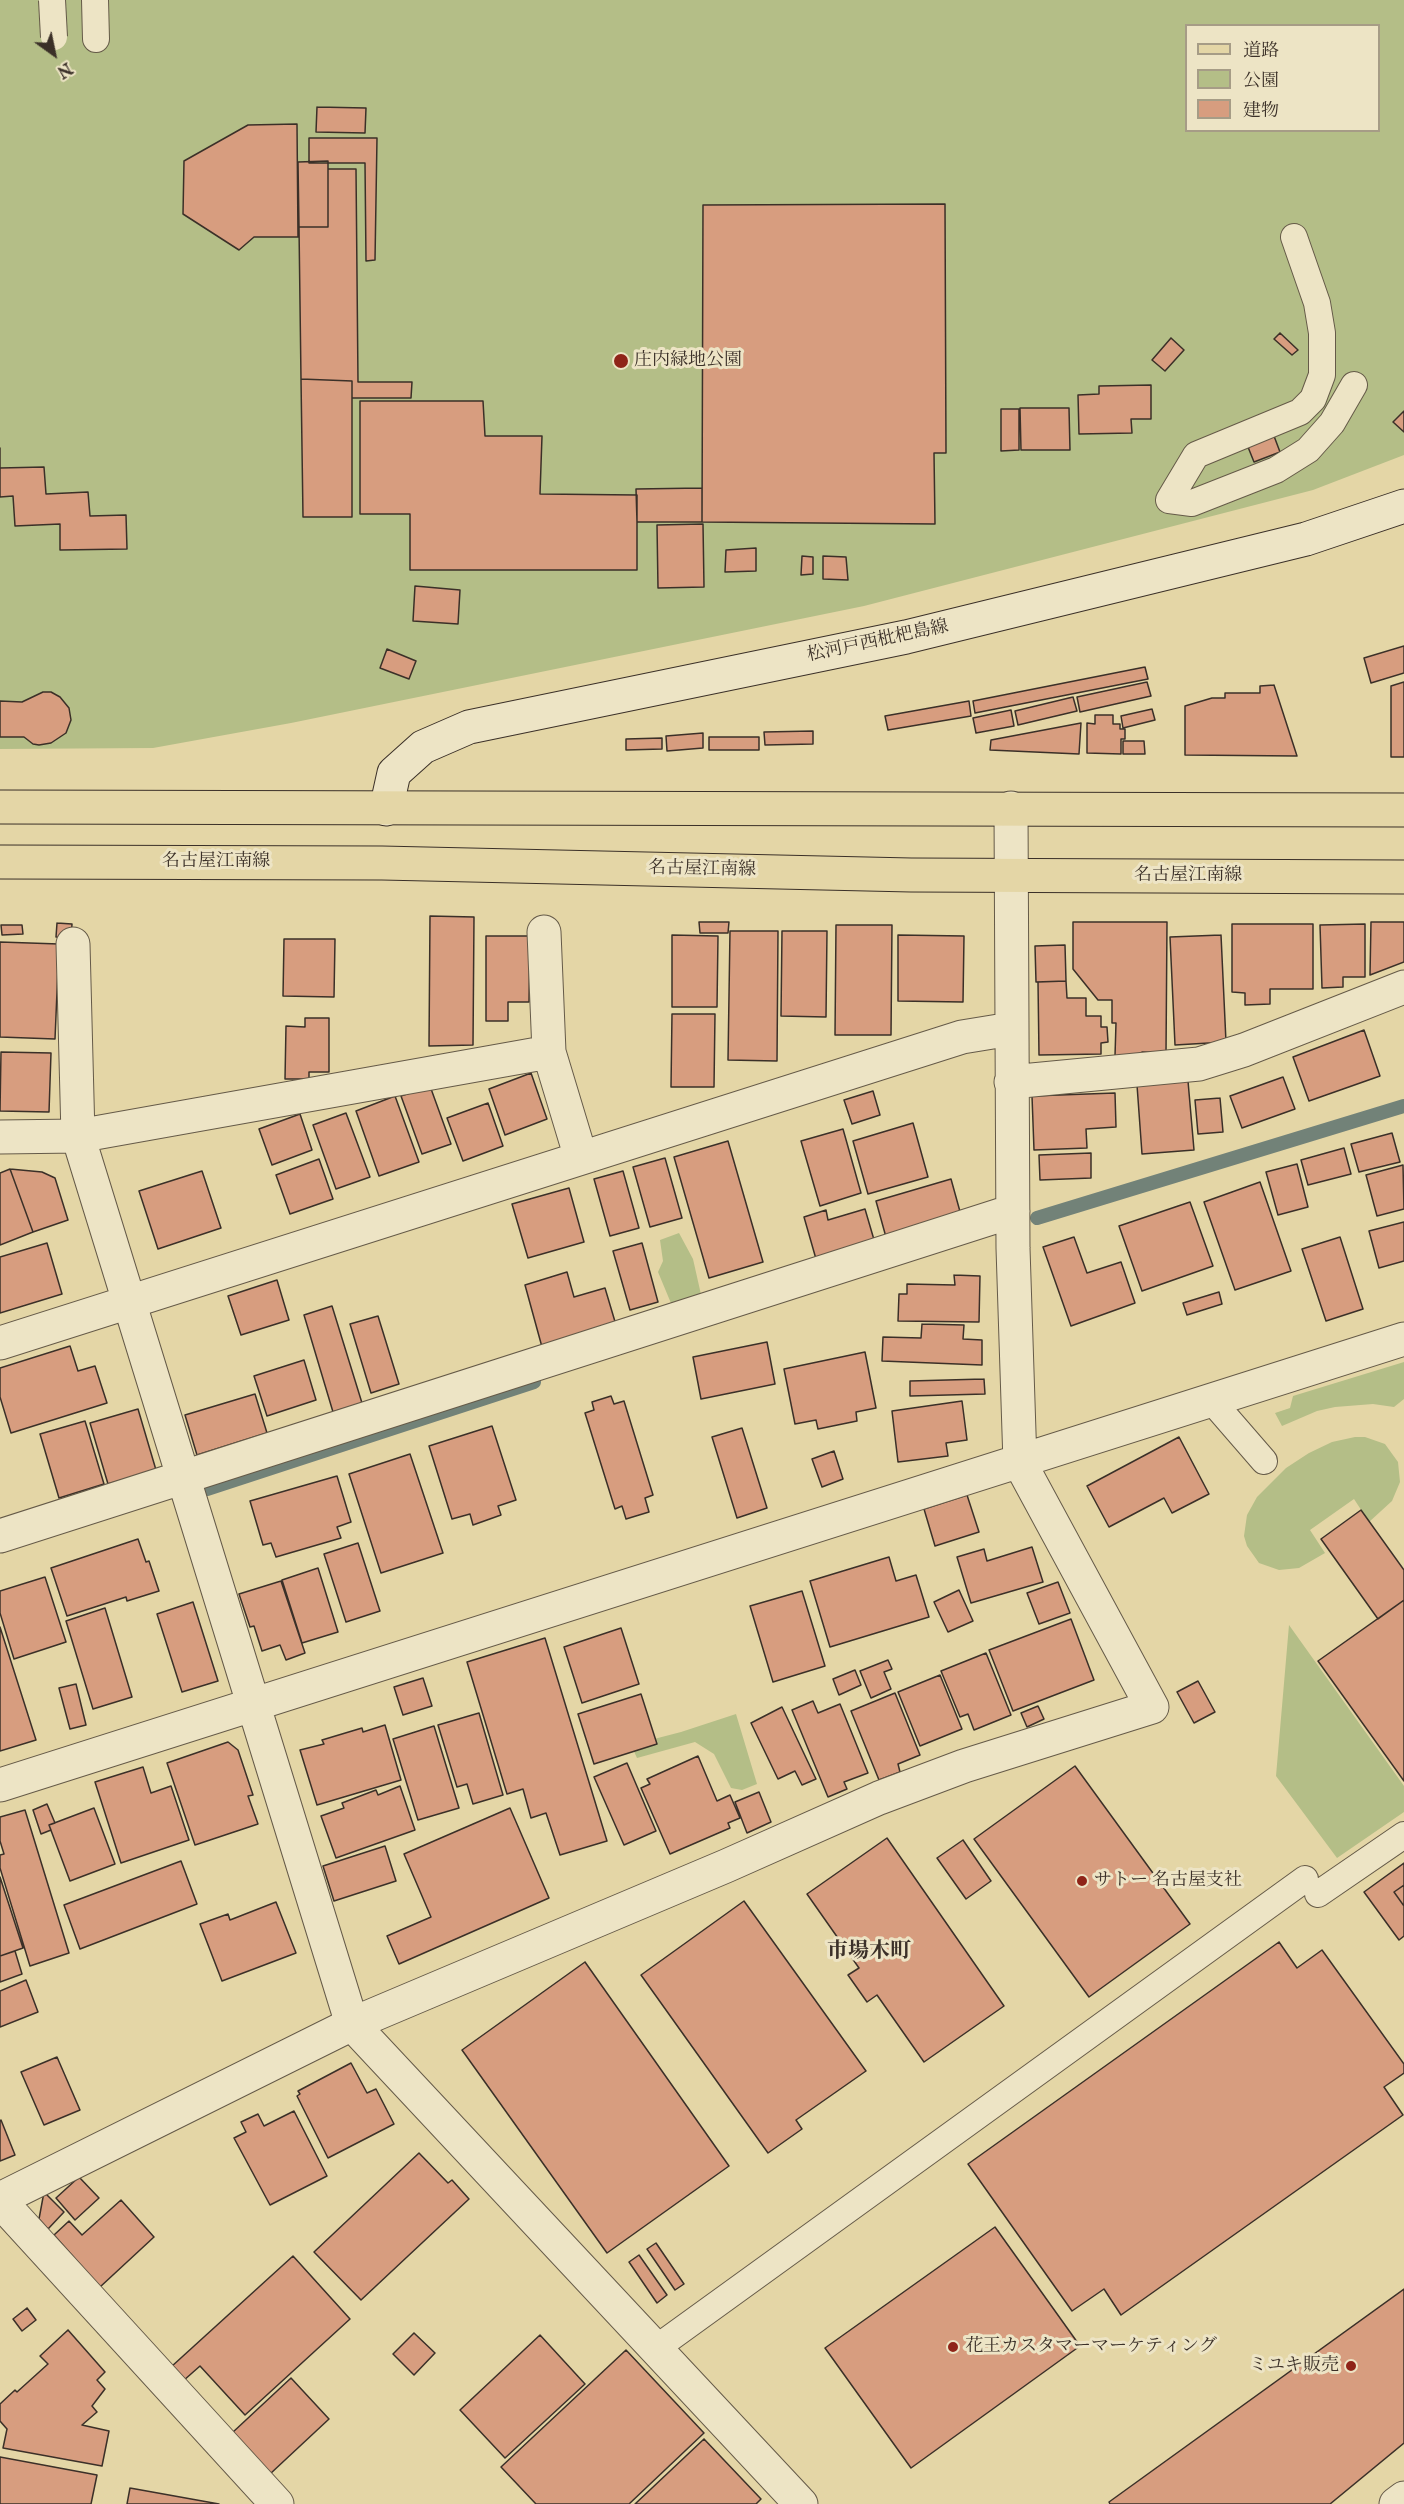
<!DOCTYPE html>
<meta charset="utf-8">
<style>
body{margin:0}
#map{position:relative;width:1404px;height:2504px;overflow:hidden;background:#e4d6a6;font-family:"IM FELL English","Noto Serif JP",serif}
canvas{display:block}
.legend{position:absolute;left:1185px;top:24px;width:195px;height:108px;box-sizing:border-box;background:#ede4c5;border:2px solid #a69c86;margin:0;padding:8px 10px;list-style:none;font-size:18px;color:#3b3028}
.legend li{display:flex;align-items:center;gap:12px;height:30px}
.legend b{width:30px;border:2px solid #a69c86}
.north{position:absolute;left:24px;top:24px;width:60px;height:60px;-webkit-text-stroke:4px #ede4c5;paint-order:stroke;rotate:147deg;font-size:16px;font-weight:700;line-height:24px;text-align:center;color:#3b3028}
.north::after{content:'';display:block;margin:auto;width:21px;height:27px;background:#3b3028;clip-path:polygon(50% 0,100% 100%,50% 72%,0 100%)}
</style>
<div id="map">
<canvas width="1404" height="2504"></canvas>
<ul class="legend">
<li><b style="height:8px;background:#e4d6a6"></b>道路</li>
<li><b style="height:16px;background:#b4be87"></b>公園</li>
<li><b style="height:16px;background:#d79d7f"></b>建物</li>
</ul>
<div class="north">N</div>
</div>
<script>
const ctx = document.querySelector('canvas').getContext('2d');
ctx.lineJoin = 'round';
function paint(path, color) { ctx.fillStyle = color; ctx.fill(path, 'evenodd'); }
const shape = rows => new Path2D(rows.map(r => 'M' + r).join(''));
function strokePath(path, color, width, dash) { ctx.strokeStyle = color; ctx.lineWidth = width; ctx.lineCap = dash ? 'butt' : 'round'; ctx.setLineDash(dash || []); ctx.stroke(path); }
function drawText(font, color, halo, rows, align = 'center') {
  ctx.font = font + ' "IM FELL English","Noto Serif JP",serif'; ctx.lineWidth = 6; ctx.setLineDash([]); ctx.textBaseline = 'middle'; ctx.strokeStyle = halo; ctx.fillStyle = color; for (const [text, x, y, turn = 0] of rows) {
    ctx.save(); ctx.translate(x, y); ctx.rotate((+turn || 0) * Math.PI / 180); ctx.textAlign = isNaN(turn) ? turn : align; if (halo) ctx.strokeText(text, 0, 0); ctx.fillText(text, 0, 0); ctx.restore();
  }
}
const green = shape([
 [0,0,1404,0,1404,455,1313,490,864,606,291,723,153,748,0,749],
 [1186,26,1378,26,1378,130,1186,130],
 [679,1233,693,1259,702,1299,673,1308,658,1272,663,1261,660,1240],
 [1404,1362,1404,1399,1394,1407,1373,1404,1335,1407,1317,1411,1282,1426,1275,1413,1290,1408,1293,1396],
 [1355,1437,1365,1437,1385,1444,1398,1462,1400,1482,1392,1501,1369,1522,1354,1499,1310,1530,1325,1553,1299,1568,1279,1570,1259,1563,1247,1546,1244,1536,1247,1515,1257,1497,1286,1468,1309,1453,1332,1442],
 [1289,1625,1404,1786,1404,1812,1337,1858,1276,1776],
 [736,1714,757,1784,742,1790,731,1788,714,1754,695,1742,637,1758,631,1745,681,1732]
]);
const stream = shape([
 [1037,1218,1404,1106],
 [207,1489,534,1382]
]);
const building = shape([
 [317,107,366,108,365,133,316,132,317,107],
 [297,124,298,237,254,237,239,250,183,214,184,161,248,125,297,124],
 [309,138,377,138,375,260,366,261,365,163,309,163,309,138],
 [328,161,328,227,299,227,298,162,328,161],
 [328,169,356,169,358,382,412,382,411,398,352,398,352,381,301,379,299,227,328,227,328,169],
 [945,204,946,453,934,453,935,524,702,522,703,205,945,204],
 [1280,333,1298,350,1292,355,1274,339,1280,333],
 [1171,338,1184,350,1165,371,1152,360,1171,338],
 [301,379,352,381,352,517,303,517,301,379],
 [1151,385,1151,419,1131,419,1132,433,1079,434,1078,395,1099,394,1099,386,1151,385],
 [360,401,483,401,485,436,542,436,540,494,637,495,637,570,410,570,410,514,360,514,360,401],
 [1020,408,1069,408,1070,450,1021,450,1020,408],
 [1001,409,1019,409,1019,450,1001,451,1001,409],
 [1404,411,1404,432,1393,422,1404,411],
 [1274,436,1280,452,1254,462,1248,447,1274,436],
 [0,448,0,468,44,467,46,494,88,492,90,516,126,515,127,549,60,550,60,524,15,526,13,496,0,497,0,448],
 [702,488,702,522,637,522,636,489,702,488],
 [703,524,704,587,658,588,657,525,703,524],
 [756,548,756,571,725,572,726,550,756,548],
 [802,556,813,557,813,574,801,575,802,556],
 [823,556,846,557,848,580,823,579,823,556],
 [415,586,460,590,458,624,413,621,415,586],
 [1404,646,1404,673,1371,683,1364,658,1404,646],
 [387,649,416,661,409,679,380,668,387,649],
 [1145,667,1148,679,975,713,973,701,1145,667],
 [1147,682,1151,696,1080,712,1077,697,1147,682],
 [1404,682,1404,757,1391,757,1391,686,1404,682],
 [1274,685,1297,756,1185,755,1185,706,1212,698,1225,698,1225,693,1260,693,1260,686,1274,685],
 [43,692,51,692,60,697,69,708,71,720,66,733,51,743,39,745,33,744,24,737,0,737,0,701,22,702,43,692],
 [1073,697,1077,711,1018,725,1015,711,1073,697],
 [969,701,971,716,888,730,885,716,969,701],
 [1152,709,1155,720,1123,728,1121,716,1152,709],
 [1011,710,1014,726,976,733,973,718,1011,710],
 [1095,715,1113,715,1113,724,1120,724,1120,729,1125,729,1125,739,1121,739,1121,754,1087,753,1087,723,1095,724,1095,715],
 [1081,723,1079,754,990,750,991,740,1081,723],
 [813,731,813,744,765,745,764,732,813,731],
 [703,733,703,748,667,751,666,736,703,733],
 [709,737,759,737,759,750,709,750,709,737],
 [662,738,662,749,626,750,626,739,662,738],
 [1123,741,1144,741,1145,754,1123,754,1123,741],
 [430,916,474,917,473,1045,429,1046,430,916],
 [699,922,729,922,728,933,700,933,699,922],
 [1073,922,1167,922,1166,1053,1142,1052,1142,1057,1115,1056,1116,1023,1112,1023,1112,1000,1098,1000,1073,969,1073,922],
 [1371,922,1404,922,1404,962,1370,975,1371,922],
 [57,923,72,924,71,938,56,937,57,923],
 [1232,924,1313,924,1313,989,1270,989,1270,1004,1245,1005,1245,993,1232,992,1232,924],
 [1365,924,1365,977,1343,977,1343,987,1322,988,1320,925,1365,924],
 [1,925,22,925,23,934,2,935,1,925],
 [836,925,892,925,891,1035,835,1035,836,925],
 [730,931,778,931,777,1061,728,1060,730,931],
 [782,931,827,931,826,1017,781,1016,782,931],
 [672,935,718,936,717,1007,672,1007,672,935],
 [898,935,964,936,963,1002,898,1001,898,935],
 [1221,935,1226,1042,1175,1045,1170,937,1221,935],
 [486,936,530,936,529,1002,508,1002,508,1021,486,1021,486,936],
 [284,939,335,939,334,997,283,996,284,939],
 [0,942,59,944,55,1039,0,1037,0,942],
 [1065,945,1066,981,1036,982,1035,946,1065,945],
 [1066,981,1067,998,1086,998,1086,1016,1101,1016,1101,1027,1107,1027,1108,1042,1101,1043,1101,1054,1039,1055,1038,982,1066,981],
 [672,1014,715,1014,714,1087,671,1087,672,1014],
 [305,1018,329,1018,329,1072,309,1072,309,1079,285,1079,286,1026,305,1027,305,1018],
 [1364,1030,1380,1076,1309,1101,1293,1057,1364,1030],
 [1,1052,51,1053,49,1112,0,1111,1,1052],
 [531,1073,547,1119,505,1135,489,1089,531,1073],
 [1283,1077,1295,1109,1242,1128,1230,1096,1283,1077],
 [1188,1081,1194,1150,1142,1154,1137,1085,1188,1081],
 [430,1086,451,1144,422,1154,401,1096,430,1086],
 [873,1091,880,1115,852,1124,844,1100,873,1091],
 [1115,1093,1116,1127,1086,1129,1087,1148,1034,1150,1032,1096,1115,1093],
 [395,1096,419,1162,379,1176,356,1111,395,1096],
 [1220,1098,1223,1132,1198,1134,1195,1100,1220,1098],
 [488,1103,503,1146,463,1161,447,1118,488,1103],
 [346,1113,370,1177,336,1189,313,1125,346,1113],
 [300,1114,312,1150,272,1165,259,1129,300,1114],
 [913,1123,928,1177,868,1194,853,1141,913,1123],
 [843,1129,861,1193,820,1206,801,1141,843,1129],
 [1392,1133,1400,1162,1359,1172,1351,1144,1392,1133],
 [728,1141,763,1262,709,1278,674,1157,728,1141],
 [1344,1148,1351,1174,1308,1185,1301,1160,1344,1148],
 [1091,1153,1091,1178,1040,1180,1039,1155,1091,1153],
 [665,1158,682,1218,650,1227,633,1167,665,1158],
 [319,1159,333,1199,290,1214,276,1175,319,1159],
 [1297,1164,1308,1207,1278,1215,1266,1172,1297,1164],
 [1403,1165,1404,1209,1377,1216,1366,1175,1403,1165],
 [10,1169,42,1172,55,1178,68,1220,33,1232,10,1169],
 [10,1169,33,1232,0,1245,0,1173,10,1169],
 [202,1171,221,1228,158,1249,139,1191,202,1171],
 [623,1171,639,1228,610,1236,594,1179,623,1171],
 [951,1179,964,1226,889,1248,876,1201,951,1179],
 [1260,1182,1291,1271,1235,1290,1204,1202,1260,1182],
 [569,1188,584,1242,528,1258,512,1204,569,1188],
 [1190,1202,1213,1266,1142,1291,1119,1226,1190,1202],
 [865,1209,877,1250,818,1266,804,1217,826,1210,828,1220,865,1209],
 [1404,1222,1404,1261,1379,1268,1369,1231,1404,1222],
 [1074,1237,1087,1273,1121,1262,1135,1303,1071,1326,1043,1247,1074,1237],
 [1340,1237,1363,1309,1326,1321,1302,1249,1340,1237],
 [47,1243,62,1294,0,1313,0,1257,47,1243],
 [642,1243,658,1302,630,1310,613,1251,642,1243],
 [567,1272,574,1297,605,1288,616,1325,542,1347,525,1285,567,1272],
 [954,1275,980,1276,979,1322,898,1321,899,1294,907,1294,907,1284,955,1285,954,1275],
 [277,1280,289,1320,241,1335,228,1296,277,1280],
 [1219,1292,1222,1304,1187,1315,1183,1303,1219,1292],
 [332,1306,362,1403,333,1412,304,1315,332,1306],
 [378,1316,399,1384,371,1393,350,1324,378,1316],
 [922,1324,964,1325,963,1339,982,1340,982,1365,882,1361,883,1337,921,1338,922,1324],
 [767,1342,775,1384,701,1399,693,1357,767,1342],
 [70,1346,78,1371,95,1366,107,1403,11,1433,0,1397,0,1368,70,1346],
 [865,1352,876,1408,856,1412,857,1421,818,1429,816,1420,795,1424,784,1369,865,1352],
 [304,1360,316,1400,267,1416,254,1376,304,1360],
 [984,1379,985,1394,910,1396,910,1381,984,1379],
 [255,1394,267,1433,197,1455,185,1415,255,1394],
 [611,1396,614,1404,624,1401,653,1495,645,1498,649,1512,626,1519,622,1506,615,1509,585,1413,594,1410,592,1402,611,1396],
 [962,1401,967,1440,946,1443,948,1456,898,1462,892,1411,962,1401],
 [138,1409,156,1470,108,1484,90,1423,138,1409],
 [85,1421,104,1484,59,1498,40,1434,85,1421],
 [492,1426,516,1500,498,1506,501,1515,473,1525,470,1514,452,1519,429,1446,492,1426],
 [742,1428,767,1508,737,1518,712,1437,742,1428],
 [1179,1437,1209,1494,1172,1513,1164,1498,1109,1527,1087,1486,1179,1437],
 [834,1451,843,1479,822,1487,812,1459,834,1451],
 [410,1454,443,1553,381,1573,349,1474,410,1454],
 [337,1476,351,1522,337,1527,341,1538,276,1557,271,1543,263,1545,250,1501,337,1476],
 [967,1495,979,1532,935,1546,924,1509,967,1495],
 [1361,1510,1404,1570,1404,1600,1378,1619,1321,1539,1361,1510],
 [138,1539,146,1562,149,1561,159,1591,127,1601,126,1597,67,1616,51,1568,138,1539],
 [358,1543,380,1611,346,1622,324,1554,358,1543],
 [1032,1547,1043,1582,971,1603,957,1557,984,1549,987,1561,1032,1547],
 [889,1557,896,1581,916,1575,929,1617,830,1647,810,1581,889,1557],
 [318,1568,338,1632,302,1643,282,1580,318,1568],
 [45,1577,66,1642,14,1659,0,1613,0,1591,45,1577],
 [281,1581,305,1653,286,1660,280,1645,262,1651,254,1626,250,1627,239,1594,281,1581],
 [1058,1582,1070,1613,1039,1624,1027,1593,1058,1582],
 [959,1590,973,1621,948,1632,934,1602,959,1590],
 [802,1591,825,1666,773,1682,750,1606,802,1591],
 [1404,1600,1404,1781,1318,1661,1404,1600],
 [193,1602,218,1681,182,1692,157,1614,193,1602],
 [105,1608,132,1697,93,1709,66,1621,105,1608],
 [1071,1619,1094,1680,1013,1711,989,1650,1071,1619],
 [0,1627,36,1740,0,1751,0,1627],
 [621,1628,639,1684,582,1703,564,1647,621,1628],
 [545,1638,607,1841,560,1855,546,1813,531,1818,523,1789,507,1794,467,1662,545,1638],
 [986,1653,1011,1715,974,1730,968,1714,960,1717,941,1671,986,1653],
 [888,1660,892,1669,884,1672,891,1689,871,1698,860,1671,888,1660],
 [855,1670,861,1685,839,1695,833,1679,855,1670],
 [940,1675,962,1729,920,1746,898,1692,940,1675],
 [423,1678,432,1706,403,1715,394,1687,423,1678],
 [1198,1681,1215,1712,1194,1723,1177,1692,1198,1681],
 [76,1684,86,1725,70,1729,59,1688,76,1684],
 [895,1693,920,1755,898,1764,900,1772,879,1780,851,1711,895,1693],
 [641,1694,657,1744,594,1764,578,1714,641,1694],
 [813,1701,818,1713,840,1704,868,1773,844,1782,847,1789,828,1797,792,1710,813,1701],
 [1038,1706,1044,1719,1027,1727,1021,1713,1038,1706],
 [782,1707,816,1779,802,1785,795,1771,778,1779,751,1723,782,1707],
 [479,1713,503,1795,473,1804,467,1784,457,1787,438,1725,479,1713],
 [385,1725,401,1780,317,1805,300,1750,324,1744,322,1740,362,1728,363,1732,385,1725],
 [434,1726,459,1808,418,1820,393,1739,434,1726],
 [228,1742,238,1750,253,1795,248,1796,258,1824,195,1845,167,1763,228,1742],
 [698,1756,717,1801,730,1795,740,1818,728,1823,730,1828,670,1854,641,1788,650,1784,647,1779,698,1756],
 [627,1763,656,1831,624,1845,594,1777,627,1763],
 [1075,1766,1190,1924,1089,1997,974,1839,1075,1766],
 [143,1767,151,1793,171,1786,189,1840,121,1863,95,1782,143,1767],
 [400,1786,415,1830,336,1858,321,1816,344,1808,342,1803,376,1790,378,1795,400,1786],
 [759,1792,771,1822,747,1833,735,1802,759,1792],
 [47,1804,55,1823,49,1825,51,1830,41,1834,33,1810,47,1804],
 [94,1808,115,1864,70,1881,49,1825,94,1808],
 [510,1808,549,1898,399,1964,387,1936,431,1917,404,1854,510,1808],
 [25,1810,69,1953,30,1966,0,1868,0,1855,4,1854,0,1841,0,1817,25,1810],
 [887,1838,1004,2006,924,2062,877,1995,867,2002,848,1975,859,1968,807,1894,887,1838],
 [963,1840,991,1881,966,1899,937,1858,963,1840],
 [385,1846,396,1881,334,1901,323,1866,385,1846],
 [181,1861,197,1904,80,1949,64,1905,181,1861],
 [1404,1863,1404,1885,1394,1892,1404,1906,1404,1936,1399,1940,1364,1892,1404,1863],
 [0,1877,23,1948,0,1956,0,1877],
 [1404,1885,1404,1906,1394,1892,1404,1885],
 [744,1901,866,2071,796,2120,802,2129,768,2153,641,1975,744,1901],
 [276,1902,296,1953,222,1981,200,1924,228,1914,230,1920,276,1902],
 [1279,1942,1297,1968,1322,1950,1404,2064,1404,2073,1384,2087,1403,2115,1121,2315,1104,2289,1072,2311,968,2164,1279,1942],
 [15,1951,22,1974,0,1982,0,1956,15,1951],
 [585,1962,729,2166,607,2253,462,2050,585,1962],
 [26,1980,38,2012,0,2027,0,1991,26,1980],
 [57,2057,80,2110,44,2125,21,2072,57,2057],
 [351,2063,367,2093,376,2089,394,2124,328,2158,297,2096,300,2094,298,2091,351,2063],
 [294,2111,327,2176,270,2205,234,2138,246,2132,241,2122,258,2114,264,2126,294,2111],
 [1,2120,15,2155,0,2161,0,2121,1,2120],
 [419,2153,448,2183,452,2180,469,2199,361,2300,314,2252,419,2153],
 [79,2177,99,2198,75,2220,56,2198,79,2177],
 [44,2192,64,2212,48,2229,39,2219,44,2192],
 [121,2200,154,2237,100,2287,54,2235,69,2221,82,2235,121,2200],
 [995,2227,1080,2346,911,2468,825,2348,995,2227],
 [656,2243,684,2284,675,2290,647,2249,656,2243],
 [639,2255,667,2295,657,2303,629,2262,639,2255],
 [293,2256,350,2319,245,2415,200,2366,183,2381,171,2367,293,2256],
 [1404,2289,1404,2443,1330,2504,1110,2504,1109,2502,1404,2289],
 [27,2308,36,2320,22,2331,13,2319,27,2308],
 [68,2330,105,2372,97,2380,105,2389,92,2406,97,2412,82,2425,109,2431,102,2466,3,2448,7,2429,0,2421,0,2404,15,2390,17,2392,48,2364,40,2356,68,2330],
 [414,2333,435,2353,414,2375,393,2354,414,2333],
 [540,2335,585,2384,505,2458,460,2410,540,2335],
 [626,2350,704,2433,629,2504,536,2504,501,2467,626,2350],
 [291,2378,329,2419,270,2474,232,2433,291,2378],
 [704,2439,761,2499,756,2504,635,2504,704,2439],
 [0,2457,97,2475,91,2504,0,2504,0,2457],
 [130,2488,219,2504,127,2504,130,2488]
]);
const lane = shape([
 [95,0,96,39],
 [1294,237,1317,303,1322,333,1322,375,1313,399,1300,412,1196,455,1169,500,1192,503,1276,470,1308,450,1332,423,1354,385],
 [1212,1401,1264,1461],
 [1318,1894,1404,1835],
 [655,2349,1305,1879]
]);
const street = shape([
 [544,932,549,1052,581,1158],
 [73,944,78,1136,352,2024,801,2504],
 [1011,1082,1199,1064,1244,1050,1404,987],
 [0,1137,78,1136,549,1052],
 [0,1343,962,1037,1011,1029],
 [0,1536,1013,1211],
 [0,1785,1404,1339],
 [0,2199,352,2024,726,1866,879,1798,964,1766,1152,1707,1020,1463,1013,1248,1011,808],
 [0,2201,277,2504],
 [1396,2504,1404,2498]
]);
const secondary = shape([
 [386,809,394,773,423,747,469,727,906,637,1306,539,1404,506]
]);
const primary = shape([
 [0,807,1404,810],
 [0,862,382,863,911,875,1404,877]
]);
const laneBridge = shape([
 [52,0,54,37]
]);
const markers = [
 [621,361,8,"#8f2418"],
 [1082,1881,6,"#8f2418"],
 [953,2347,6,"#8f2418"],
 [1351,2366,6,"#8f2418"]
];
const poiNames = [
 ["庄内緑地公園",634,361],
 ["サトー 名古屋支社",1094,1881],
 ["花王カスタマーマーケティング",965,2347],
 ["ミユキ販売",1339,2366,"right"]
];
const streetNames = [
 ["松河戸西枇杷島線",878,642,-12],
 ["名古屋江南線",216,862],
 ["名古屋江南線",702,870,1],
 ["名古屋江南線",1188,876]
];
const quarterNames = [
 ["市場木町",869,1953]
];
paint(green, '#b4be87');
strokePath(stream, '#728278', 14);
paint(building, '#d79d7f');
strokePath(building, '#3b3028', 1.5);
strokePath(lane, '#655a48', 28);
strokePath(street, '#655a48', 35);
strokePath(secondary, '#3b3028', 35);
strokePath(primary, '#3b3028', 35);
strokePath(lane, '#ede4c5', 26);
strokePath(street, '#ede4c5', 33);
strokePath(secondary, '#ede4c5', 33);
strokePath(primary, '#e4d6a6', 33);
strokePath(laneBridge, '#655a48', 28, []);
strokePath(laneBridge, '#ede4c5', 26);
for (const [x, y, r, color] of markers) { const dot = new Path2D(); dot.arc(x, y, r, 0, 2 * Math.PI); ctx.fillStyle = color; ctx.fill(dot); strokePath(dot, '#ede4c5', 2); }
drawText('18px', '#3b3028', '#ede4c5', poiNames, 'left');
drawText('18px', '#3b3028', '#ede4c5', streetNames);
drawText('bold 21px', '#3b3028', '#ede4c5', quarterNames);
</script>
